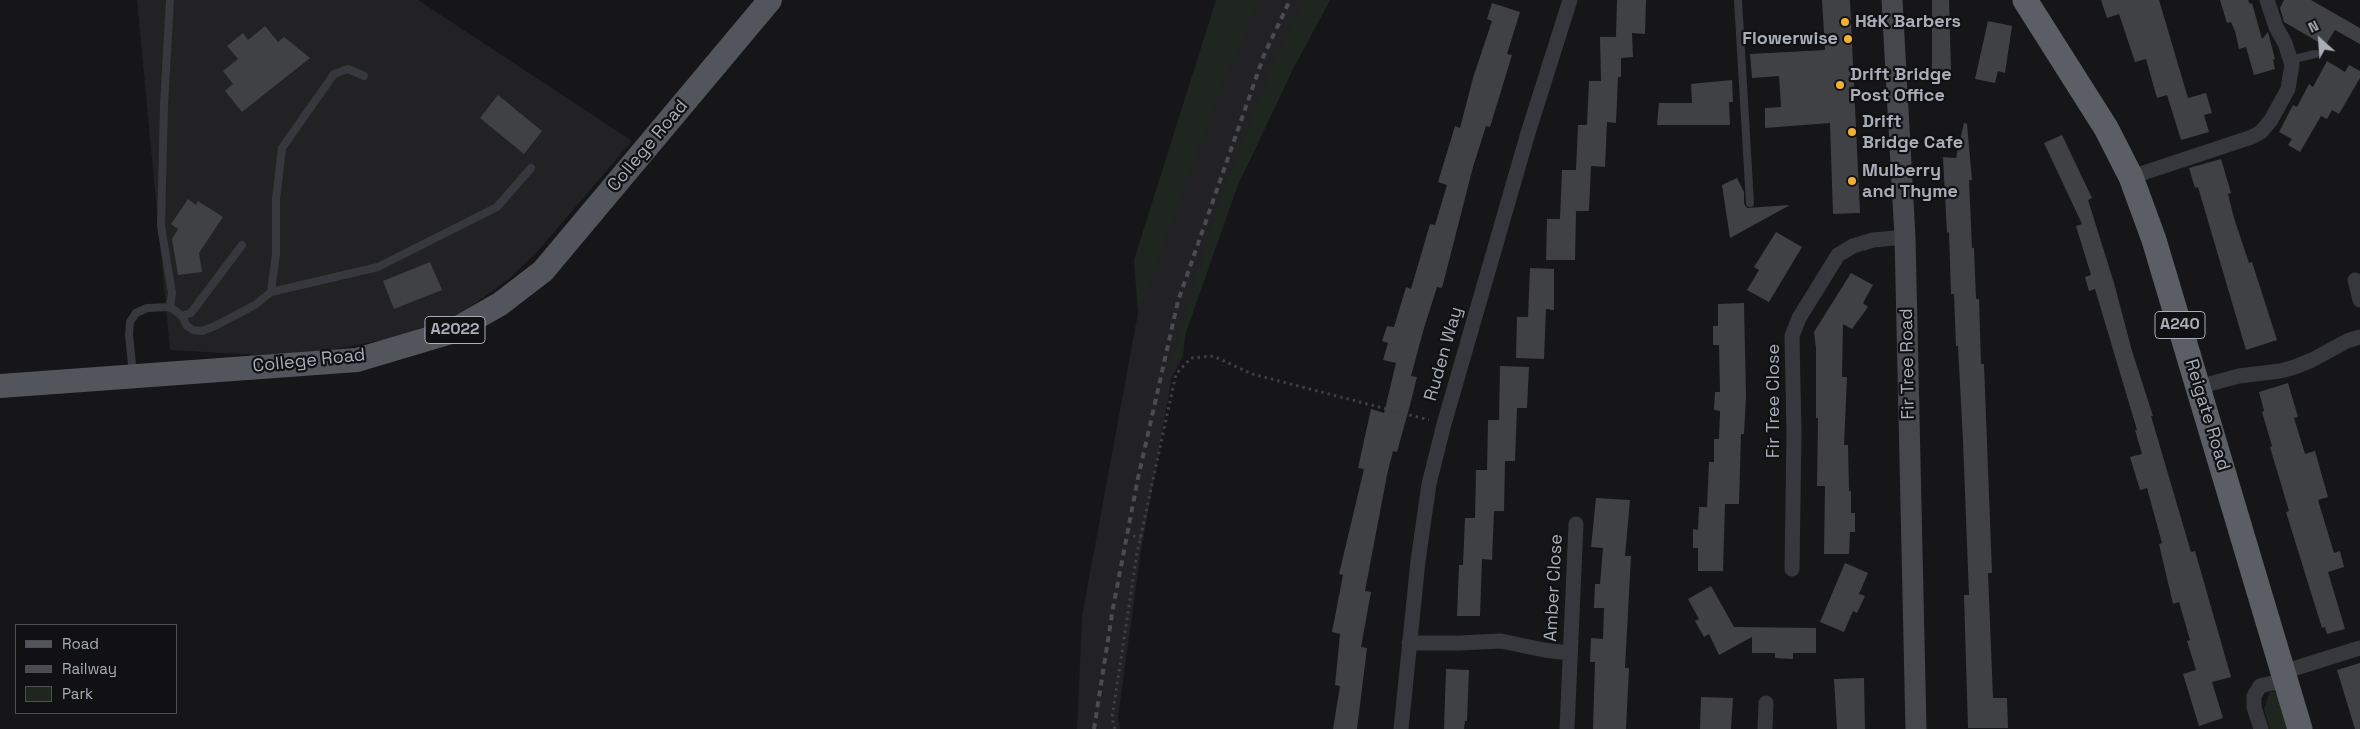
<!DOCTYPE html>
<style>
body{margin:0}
#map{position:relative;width:2360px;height:729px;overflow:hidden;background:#161618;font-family:"Space Grotesk",sans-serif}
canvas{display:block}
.legend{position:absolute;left:15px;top:624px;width:162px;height:90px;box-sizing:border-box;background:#111113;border:1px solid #4d4f55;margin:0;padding:6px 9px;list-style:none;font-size:15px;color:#a8adb8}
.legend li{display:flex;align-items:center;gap:10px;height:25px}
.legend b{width:25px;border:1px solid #4d4f55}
.north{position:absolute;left:2295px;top:15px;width:50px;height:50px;-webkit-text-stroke:4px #111113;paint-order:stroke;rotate:334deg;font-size:14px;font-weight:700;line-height:20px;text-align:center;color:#a8adb8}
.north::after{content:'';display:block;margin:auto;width:18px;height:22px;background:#a8adb8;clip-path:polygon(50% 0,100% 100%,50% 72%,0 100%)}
</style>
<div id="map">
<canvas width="2360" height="729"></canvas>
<ul class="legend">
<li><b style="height:6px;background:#53555c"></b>Road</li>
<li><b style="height:6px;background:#4a4c52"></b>Railway</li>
<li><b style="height:14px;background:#1e261f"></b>Park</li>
</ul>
<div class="north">N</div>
</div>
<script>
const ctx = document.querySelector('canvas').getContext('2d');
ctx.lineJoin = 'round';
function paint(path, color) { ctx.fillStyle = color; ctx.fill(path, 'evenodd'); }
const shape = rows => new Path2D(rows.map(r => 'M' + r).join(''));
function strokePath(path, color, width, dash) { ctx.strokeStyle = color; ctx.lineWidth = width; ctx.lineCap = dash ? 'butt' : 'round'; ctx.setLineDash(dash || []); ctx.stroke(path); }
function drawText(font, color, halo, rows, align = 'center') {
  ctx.font = font + ' "Space Grotesk",sans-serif'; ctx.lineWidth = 4.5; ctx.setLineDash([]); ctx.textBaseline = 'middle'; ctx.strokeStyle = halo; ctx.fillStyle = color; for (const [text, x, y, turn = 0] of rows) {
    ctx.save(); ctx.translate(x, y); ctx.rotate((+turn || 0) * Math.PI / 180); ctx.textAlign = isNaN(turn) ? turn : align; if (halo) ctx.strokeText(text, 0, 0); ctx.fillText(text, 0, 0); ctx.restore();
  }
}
const built = shape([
 [137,0,418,0,632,141,537,252,510,278,466,310,447,320,383,340,315,353,258,355,170,350],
 [1229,0,1330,0,1293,69,1237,187,1185,335,1183,356,1172,377,1141,551,1118,717,1120,729,1077,729,1082,616,1138,313,1179,160]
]);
const green = shape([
 [1216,0,1260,0,1224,78,1138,313,1134,260],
 [1304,0,1330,0,1293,69,1237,187,1185,335,1183,356,1170,366,1218,204,1275,61],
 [2270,692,2274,692,2279,697,2289,729,2270,729,2264,709]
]);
const building = shape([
 [1617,0,1646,0,1645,34,1632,33,1633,57,1621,58,1621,77,1618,77,1616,123,1607,122,1605,167,1591,166,1589,211,1576,211,1575,260,1546,260,1547,219,1560,219,1562,170,1576,170,1578,125,1587,125,1589,81,1601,81,1600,37,1616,37],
 [1822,0,1850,0,1860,213,1833,214,1830,123,1765,128,1765,108,1781,107,1779,76,1752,78,1750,54,1825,50],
 [1932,0,1949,0,1951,70,1932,70],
 [2101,0,2159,0,2188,98,2206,93,2212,113,2204,115,2209,132,2181,140,2167,95,2157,98,2146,59,2135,62,2119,14,2107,18],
 [2220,0,2248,0,2250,4,2252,3,2262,39,2268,32,2275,59,2273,60,2275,69,2254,75,2246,47,2239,49,2235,31,2231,22,2227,23],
 [2284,0,2311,0,2360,28,2360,44,2335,30,2325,46,2284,22,2280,8],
 [1492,3,1520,12,1507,54,1512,55,1490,127,1486,126,1473,167,1442,288,1437,287,1424,328,1411,376,1417,377,1410,405,1397,452,1393,451,1387,475,1365,591,1371,592,1361,647,1367,648,1357,729,1333,729,1340,686,1335,685,1340,634,1332,632,1343,575,1339,574,1364,469,1358,468,1371,409,1384,413,1396,363,1383,360,1388,343,1382,341,1387,326,1394,327,1406,287,1411,289,1430,224,1435,225,1447,185,1438,182,1455,126,1460,128,1473,78,1492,21,1487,19],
 [1988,21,2012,26,2005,73,1998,71,1995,83,1975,79],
 [265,26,278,42,284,37,310,58,242,112,225,91,233,84,223,71,238,59,227,46,243,33,248,40],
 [2327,61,2345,72,2349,65,2360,71,2360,78,2339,114,2332,110,2327,119,2321,116,2300,152,2288,145,2292,139,2279,132,2293,105,2297,107,2309,84,2313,87],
 [1732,80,1733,102,1729,102,1730,125,1657,125,1659,103,1692,103,1691,84],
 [498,95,542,131,524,154,480,118],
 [1964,123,1967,124,1972,180,1969,180,1972,248,1974,248,1976,299,1979,299,1981,364,1984,364,1992,573,1988,573,1993,698,2007,698,2008,728,1968,728,1964,595,1969,595,1963,441,1958,346,1956,346,1954,294,1951,294,1949,232,1947,233,1943,157,1956,158],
 [2062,135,2092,198,2088,200,2114,283,2132,351,2153,416,2151,416,2191,552,2195,551,2231,677,2212,682,2223,718,2199,726,2183,674,2196,670,2187,641,2190,640,2179,602,2173,604,2159,544,2162,543,2147,488,2140,490,2130,457,2142,454,2135,430,2137,430,2095,289,2089,291,2085,277,2091,275,2076,226,2082,224,2044,143],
 [2221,159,2231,193,2228,194,2234,218,2249,263,2252,262,2277,340,2246,350,2198,187,2195,188,2189,168],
 [1737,178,1744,192,1744,204,1747,208,1790,205,1730,238,1722,185],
 [188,199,196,205,198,201,223,217,199,253,202,272,178,275,172,239,178,229,171,224],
 [1776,232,1802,247,1769,302,1747,290,1759,270,1754,267],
 [430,262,442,290,394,309,383,281],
 [1530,268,1554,269,1554,310,1546,309,1544,359,1516,358,1517,317,1528,317],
 [1851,273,1873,285,1863,303,1868,307,1852,329,1843,324,1842,377,1847,377,1844,445,1848,445,1849,491,1851,491,1851,513,1855,513,1855,532,1850,532,1849,554,1824,554,1825,486,1817,486,1818,418,1816,418,1816,348,1814,332],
 [1744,303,1746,397,1744,434,1741,434,1739,504,1725,504,1723,571,1698,571,1698,548,1693,548,1693,529,1698,530,1699,507,1707,507,1709,462,1714,462,1714,439,1719,439,1720,411,1714,410,1715,392,1720,392,1719,345,1713,345,1713,326,1718,326,1718,304],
 [1500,366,1529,367,1527,408,1517,408,1515,461,1505,461,1504,511,1494,511,1492,560,1482,559,1480,616,1457,616,1459,565,1463,565,1465,518,1475,518,1476,470,1487,470,1488,420,1499,420],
 [2288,383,2298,417,2294,418,2305,454,2315,451,2328,497,2318,500,2334,553,2340,551,2344,567,2328,572,2345,629,2327,634,2325,627,2322,628,2286,512,2289,511,2270,447,2272,446,2262,412,2264,411,2259,392],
 [1596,498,1630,500,1625,556,1631,556,1625,668,1629,668,1626,729,1593,729,1595,662,1590,662,1591,638,1603,639,1604,608,1594,608,1595,584,1600,584,1603,548,1591,547],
 [1845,563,1868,573,1859,594,1865,596,1857,613,1853,611,1844,632,1820,622],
 [1711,586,1734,627,1816,628,1816,653,1793,653,1793,659,1775,658,1775,653,1752,653,1752,637,1719,655,1709,634,1704,637,1695,621,1699,619,1688,599],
 [2360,663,2360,729,2355,729,2337,670],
 [1446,669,1469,670,1467,721,1465,721,1464,729,1444,729],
 [1864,678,1865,729,1837,729,1834,679],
 [1701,697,1733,698,1731,729,1700,729]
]);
const path = shape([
 [1133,536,1141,537],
 [1115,729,1112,718,1137,553,1176,374,1191,358,1213,356,1252,374,1429,420]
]);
const service = shape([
 [170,0,164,105,161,226,172,293,170,307],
 [1738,0,1750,203],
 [2290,60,2315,54],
 [271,292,378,267,497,207,531,168],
 [182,316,191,313,242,245],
 [133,374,129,335,130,322,136,313,147,308,170,307,182,316,187,326,193,330,202,331,215,326,255,305,271,292,276,254,276,199,282,148,334,74,348,69,364,76]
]);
const minor = shape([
 [2131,177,2252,137,2261,132,2271,120,2288,89,2292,65,2285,43,2276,27,2267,0],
 [2355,280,2360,300],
 [2198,387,2239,376,2280,371,2295,367,2312,360,2347,341,2360,337],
 [1792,569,1794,433,1792,336,1799,318,1838,255,1853,246,1873,240,1905,237],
 [1409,643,1459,643,1501,641,1544,650,1569,653],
 [2283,672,2360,648],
 [1401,729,1418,561,1429,484,1444,424,1528,133,1570,0],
 [1567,729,1576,524],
 [1765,729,1766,703],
 [2261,729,2254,707,2254,696,2260,686,2285,680]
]);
const secondary = shape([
 [1892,0,1905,237,1916,729]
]);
const primary = shape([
 [0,386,357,360,451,332,500,304,543,271,770,0]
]);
const trunk = shape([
 [2025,0,2106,128,2131,177,2154,240,2300,729]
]);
const rail = shape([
 [1094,729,1113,608,1138,478,1178,301,1264,55,1290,0]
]);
const markers = [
 [1845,22,5,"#f2b134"],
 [1848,39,5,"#f2b134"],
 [1840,85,5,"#f2b134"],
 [1852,132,5,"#f2b134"],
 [1852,181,5,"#f2b134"]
];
const shields = [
 [2180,325,50],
 [455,330,60]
];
const shieldNames = [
 ["A240",2180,325],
 ["A2022",455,330]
];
const poiNames = [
 ["H&K Barbers",1855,22],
 ["Flowerwise",1838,39,"right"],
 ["Drift Bridge",1850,75],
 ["Post Office",1850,96],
 ["Drift",1862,122],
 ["Bridge Cafe",1862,143],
 ["Mulberry",1862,171],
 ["and Thyme",1862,192]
];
const streetNames = [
 ["College Road",648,146,-50],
 ["Ruden Way",1444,354,-74],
 ["College Road",309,361,-6],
 ["Fir Tree Road",1908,364,-91],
 ["Fir Tree Close",1774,401,-90],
 ["Reigate Road",2207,415,73],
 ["Amber Close",1554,588,-87]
];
paint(built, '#222225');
paint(green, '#1e261f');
paint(building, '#404145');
strokePath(path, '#3d3f44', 3, [2.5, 4]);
strokePath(service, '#37383d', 8);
strokePath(minor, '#37383d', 15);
strokePath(secondary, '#45474d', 21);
strokePath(primary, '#53555c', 24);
strokePath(trunk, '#5b5e65', 25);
strokePath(rail, '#4a4c52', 4, [6, 5]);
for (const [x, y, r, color] of markers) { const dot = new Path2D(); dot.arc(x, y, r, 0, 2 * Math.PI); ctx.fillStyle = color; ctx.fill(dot); strokePath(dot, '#111113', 2); }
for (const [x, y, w] of shields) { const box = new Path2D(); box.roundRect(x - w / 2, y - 13.5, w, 27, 4); ctx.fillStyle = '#111113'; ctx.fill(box); strokePath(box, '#a8adb8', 1); }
drawText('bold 16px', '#a8adb8', null, shieldNames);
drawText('bold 18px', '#a8adb8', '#111113', poiNames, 'left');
drawText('18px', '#a8adb8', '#111113', streetNames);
</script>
